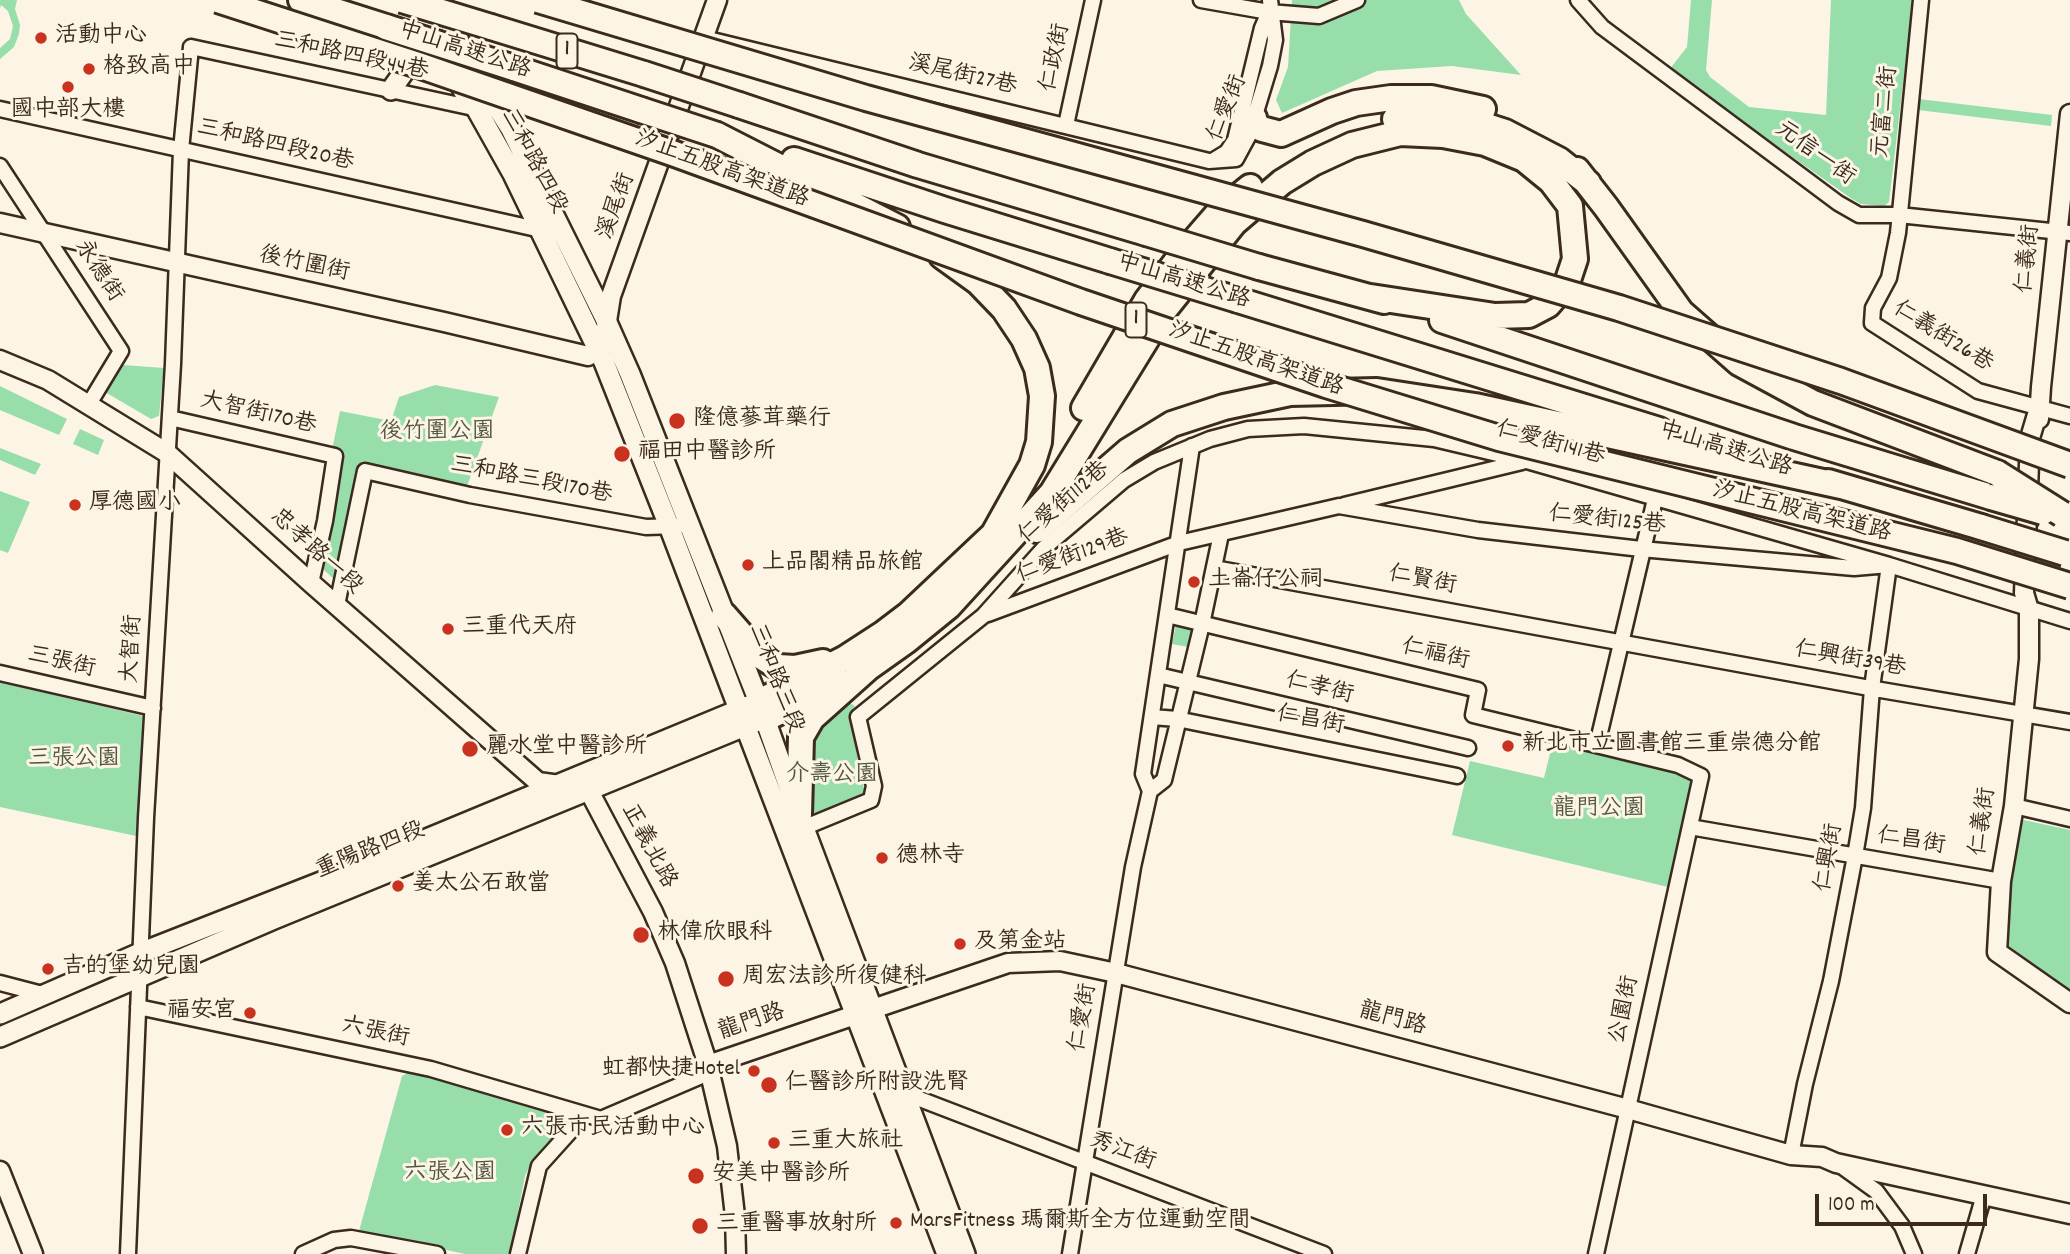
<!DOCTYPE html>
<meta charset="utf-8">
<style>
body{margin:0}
#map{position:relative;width:2070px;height:1254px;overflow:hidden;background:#fcf5e5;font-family:Dekko,sans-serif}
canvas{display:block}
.scale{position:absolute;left:1815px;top:1194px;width:172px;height:32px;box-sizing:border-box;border:4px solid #3b2a1e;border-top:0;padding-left:9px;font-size:21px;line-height:24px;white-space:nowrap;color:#3b2a1e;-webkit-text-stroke:5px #fcf5e5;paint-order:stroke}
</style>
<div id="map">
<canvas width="2070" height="1254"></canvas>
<div class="scale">100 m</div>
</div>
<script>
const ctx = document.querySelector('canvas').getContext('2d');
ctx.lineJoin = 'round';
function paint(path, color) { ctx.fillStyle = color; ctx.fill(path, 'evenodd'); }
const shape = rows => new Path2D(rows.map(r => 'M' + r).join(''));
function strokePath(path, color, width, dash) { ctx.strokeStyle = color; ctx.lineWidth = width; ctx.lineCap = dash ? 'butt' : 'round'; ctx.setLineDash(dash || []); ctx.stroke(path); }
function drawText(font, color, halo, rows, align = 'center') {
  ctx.font = font + ' Dekko,"LXGW WenKai TC",sans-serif'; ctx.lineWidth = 6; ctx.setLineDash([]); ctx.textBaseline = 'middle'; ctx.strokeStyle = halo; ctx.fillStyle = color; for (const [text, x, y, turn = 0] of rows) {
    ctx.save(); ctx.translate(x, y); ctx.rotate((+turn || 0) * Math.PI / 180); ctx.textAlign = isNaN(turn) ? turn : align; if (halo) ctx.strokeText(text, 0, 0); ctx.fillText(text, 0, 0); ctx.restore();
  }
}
const green = shape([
 [0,0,17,0,15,9,20,25,19,34,14,47,0,59,0,48,10,39,13,26,8,11,1,5,0,9],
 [1292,0,1459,0,1466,14,1521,75,1452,66,1377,71,1282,113,1276,100,1288,67],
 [1691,0,1712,0,1706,70,1710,77,1749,107,1826,115,1831,0,1913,0,1889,202,1884,206,1861,204,1852,199,1669,70,1687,47],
 [1919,99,2052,115,2051,126,1918,110],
 [123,365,164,368,159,416,151,419,105,392],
 [435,385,499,397,466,489,363,463,340,585,323,569,343,453,332,450,340,411,391,421,399,397],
 [0,386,67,419,59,435,0,410],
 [80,429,104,440,98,455,73,444],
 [0,448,41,464,35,475,0,460],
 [0,491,30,502,8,553,0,550],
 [1176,625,1192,628,1188,647,1172,644],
 [0,682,143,716,136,836,0,807],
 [845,700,855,706,849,717,865,793,862,797,819,815,810,810,803,770,818,720],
 [1553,741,1695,775,1668,887,1452,835,1470,761,1544,778],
 [2019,819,2070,830,2070,998,2003,950],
 [409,1072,569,1112,571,1120,549,1146,532,1161,525,1176,510,1254,465,1254,359,1231,402,1076]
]);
const minor = shape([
 [1201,0,1269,12,1319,16,1357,0],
 [1578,0,1602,27,1838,203,1859,215,1899,215,2070,233],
 [1921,0,1898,233,1889,278,1873,308,1872,323,1978,391,2070,416],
 [712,40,1209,161,1236,159,1249,135,1270,66,1275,40,1270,0],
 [0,109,541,230],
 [1066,125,1093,0],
 [1214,160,1227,152,1235,140,1262,28,1269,12],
 [0,166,121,351,89,404],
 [170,418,335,456,325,521,311,583],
 [1344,505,1522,462],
 [1214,568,1875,689,2070,722],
 [337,605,365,471,470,495,646,527,678,526],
 [988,614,1179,543,1339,506,1478,530,1641,549,1854,568,1889,565,2070,621],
 [1167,615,1478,690,1473,715,1678,765,1701,776,1596,1254],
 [0,673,153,708],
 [1158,675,1468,748],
 [1152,717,1177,719,1457,776],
 [1597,745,1655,499],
 [1150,791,1164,780,1202,624,1221,534],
 [2014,806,2070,819],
 [1690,827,2001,881],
 [803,828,871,800,874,786,858,717,983,616,1044,548,1124,480,1154,462,1210,439,1248,429,1304,426,1434,439,1527,461,1889,565,1872,688,1863,808,1855,856,1831,981,1805,1084,1791,1155],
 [0,983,46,995],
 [138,1007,431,1069,601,1119,699,1077,708,1065],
 [904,1093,1324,1254],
 [1840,1165,1876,1191,1902,1226,1914,1254],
 [128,1254,146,818,173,364,181,150,191,47,478,109],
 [303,1254,334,1240,351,1238,437,1254],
 [518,1254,539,1166,575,1126,578,1113],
 [1070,1254,1133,867,1150,791,1143,774,1192,446],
 [1967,1254,1984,1195]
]);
const tertiary = shape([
 [0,223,444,322,588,356,603,346,611,296,717,0],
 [0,360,48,380,167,453,311,583,538,782,588,789,653,912,675,963,708,1065,727,1146,735,1216,736,1254],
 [2039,408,2030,438,2024,593,2029,610,2029,659,2014,806,2001,881,1997,952,2070,1003],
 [2039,419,2041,387,2070,114],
 [708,1065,1008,963,1060,961,1116,973,1628,1109,1791,1155,1822,1157,1836,1163,2070,1214],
 [0,1171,33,1254]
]);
const secondary = shape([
 [416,0,464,92,476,108,513,174,604,362,669,526,947,1254],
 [441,4,472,68,511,129,606,320,630,374,759,702,799,815,965,1254],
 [391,90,433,31],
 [0,1014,140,953,354,869,748,706],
 [0,1037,274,919,755,722]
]);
const motorway = shape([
 [301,0,386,27],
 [491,27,644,74],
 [514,68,641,110],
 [739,105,918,165,1146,233],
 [1254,118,1255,124,1262,129,1281,134,1332,111,1356,103,1391,98,1431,98,1483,109],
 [1395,119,1436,117,1471,121,1505,132,1559,160,1588,183],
 [717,135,897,227],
 [794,160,945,210,1110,261],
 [1577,170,1606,207,1681,312,1739,363,1813,403,1997,473],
 [942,256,978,282,1004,309,1024,339,1037,368,1042,396,1039,442,1032,465,993,535],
 [1259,267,1384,301],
 [1238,300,1659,430],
 [1442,320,1794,437,1991,497],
 [1084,408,1147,300,1179,258,1219,212,1250,187],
 [1828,482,1981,527],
 [1037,530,1128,451,1172,424,1224,407,1290,393,1377,391,1475,406,1841,486],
 [724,615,759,655,778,667,795,668,823,662],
 [759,702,844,659,884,633,909,614,997,531],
 [765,719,839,682],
 [799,815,801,737,812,718,868,668,906,641,949,606,1052,493,1165,309,1234,223,1282,182,1313,163,1352,145,1400,133,1443,135,1485,143,1524,159,1551,181,1570,206,1575,259,1567,283,1548,305,1529,315,1495,316,1371,297]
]);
const motorwayBridge = shape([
 [218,0,421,66,675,154,1081,302,1326,385,1499,438,1957,551,2070,586],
 [402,0,491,27],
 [538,0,866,98,1363,234,1619,308,1841,381,2070,465],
 [386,27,514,68],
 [644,74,739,105],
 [641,110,717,135],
 [1146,233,1259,267],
 [1110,261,1238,300],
 [1997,473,2062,514],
 [1991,497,2043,512],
 [1981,527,2065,553]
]);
const markers = [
 [41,38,7,"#c8321e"],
 [89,69,7,"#c8321e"],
 [68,87,7,"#c8321e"],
 [677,421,9,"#c8321e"],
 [622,454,9,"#c8321e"],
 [75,505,7,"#c8321e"],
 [748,565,7,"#c8321e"],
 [1194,582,7,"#c8321e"],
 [448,629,7,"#c8321e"],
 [1508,746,7,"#c8321e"],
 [470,749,9,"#c8321e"],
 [882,858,7,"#c8321e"],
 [398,886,7,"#c8321e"],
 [641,935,9,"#c8321e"],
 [960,944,7,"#c8321e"],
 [48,969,7,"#c8321e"],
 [726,979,9,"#c8321e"],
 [250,1013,7,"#c8321e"],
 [754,1071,7,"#c8321e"],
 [769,1085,9,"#c8321e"],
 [507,1130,7,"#c8321e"],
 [774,1143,7,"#c8321e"],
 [696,1176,9,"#c8321e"],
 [896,1223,7,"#c8321e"],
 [700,1226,9,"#c8321e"]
];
const shields = [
 [567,51,21],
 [1136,320,21]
];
const shieldNames = [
 ["1",567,51],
 ["1",1136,320]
];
const poiNames = [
 ["活動中心",55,38],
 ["格致高中",103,69],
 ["國中部大樓",68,112,"center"],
 ["隆億蔘茸藥行",693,421],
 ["福田中醫診所",638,454],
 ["厚德國小",89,505],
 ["上品閣精品旅館",762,565],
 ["土崙仔公祠",1208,582],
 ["三重代天府",462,629],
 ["新北市立圖書館三重崇德分館",1522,746],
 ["麗水堂中醫診所",486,749],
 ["德林寺",896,858],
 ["姜太公石敢當",412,886],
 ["林偉欣眼科",657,935],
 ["及第金站",974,944],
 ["吉的堡幼兒園",62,969],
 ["周宏法診所復健科",742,979],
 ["福安宮",236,1013,"right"],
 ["虹都快捷Hotel",740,1071,"right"],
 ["仁醫診所附設洗腎",785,1085],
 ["六張市民活動中心",521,1130],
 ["三重大旅社",788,1143],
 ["安美中醫診所",712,1176],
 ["MarsFitness 瑪爾斯全方位運動空間",910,1223],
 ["三重醫事放射所",716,1226]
];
const streetNames = [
 ["中山高速公路",464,52,18],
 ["三和路四段44巷",351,58,12],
 ["仁政街",1057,58,-78],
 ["溪尾街27巷",962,77,13],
 ["仁愛街",1229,109,-68],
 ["元富二街",1887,112,-84],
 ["三和路四段20巷",275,147,13],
 ["元信一街",1814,155,36],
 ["三和路四段",532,162,62],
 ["汐止五股高架道路",721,171,20],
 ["溪尾街",618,207,-70],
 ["仁義街",2030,259,-84],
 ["後竹圍街",304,266,12],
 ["永德街",97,272,57],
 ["中山高速公路",1183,283,17],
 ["仁義街26巷",1942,338,32],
 ["汐止五股高架道路",1255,361,19],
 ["大智街170巷",258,415,13],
 ["仁愛街141巷",1550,445,15],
 ["中山高速公路",1725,451,17],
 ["三和路三段170巷",531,482,11],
 ["仁愛街112巷",1065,504,-41],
 ["汐止五股高架道路",1801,514,14],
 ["仁愛街125巷",1607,522,6],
 ["忠孝路一段",315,553,42],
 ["仁愛街129巷",1073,558,-20],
 ["仁賢街",1422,582,11],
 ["大智街",134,649,-87],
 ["仁福街",1435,656,13],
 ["仁興街39巷",1850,661,10],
 ["三張街",61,664,13],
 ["三和路三段",774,679,69],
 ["仁孝街",1319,690,14],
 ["仁昌街",1310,722,11],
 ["仁義街",1985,822,-82],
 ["仁昌街",1911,843,9],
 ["正義北路",647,847,62],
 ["重陽路四段",371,852,-22],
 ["仁興街",1831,858,-80],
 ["公園街",1626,1010,-78],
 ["仁愛街",1085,1018,-80],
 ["龍門路",1392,1021,15],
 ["龍門路",752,1024,-19],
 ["六張街",375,1034,12],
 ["秀江街",1122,1153,21]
];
const parkNames = [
 ["後竹圍公園",437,434],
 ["三張公園",74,761],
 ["介壽公園",832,777],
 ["龍門公園",1599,811],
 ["六張公園",450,1175]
];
paint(green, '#98deaa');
strokePath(minor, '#3b2a1e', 19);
strokePath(tertiary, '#3b2a1e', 23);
strokePath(secondary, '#3b2a1e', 24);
strokePath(motorway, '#3b2a1e', 30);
strokePath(minor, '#fcf5e5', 14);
strokePath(tertiary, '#fcf5e5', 18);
strokePath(secondary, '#fcf5e5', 19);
strokePath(motorway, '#fcf5e5', 24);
strokePath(motorwayBridge, '#3b2a1e', 30, []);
strokePath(motorwayBridge, '#fcf5e5', 24);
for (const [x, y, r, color] of markers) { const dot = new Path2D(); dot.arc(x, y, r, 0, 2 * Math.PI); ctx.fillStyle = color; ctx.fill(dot); strokePath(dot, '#fcf5e5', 2.5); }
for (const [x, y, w] of shields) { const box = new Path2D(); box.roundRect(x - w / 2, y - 17.5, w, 35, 5); ctx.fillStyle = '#fcf5e5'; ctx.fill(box); strokePath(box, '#3b2a1e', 2); }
drawText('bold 21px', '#3b2a1e', null, shieldNames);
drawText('23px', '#3b2a1e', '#fcf5e5', poiNames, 'left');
drawText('23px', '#3b2a1e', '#fcf5e5', streetNames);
drawText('23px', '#525741', '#fcf5e5', parkNames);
</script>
